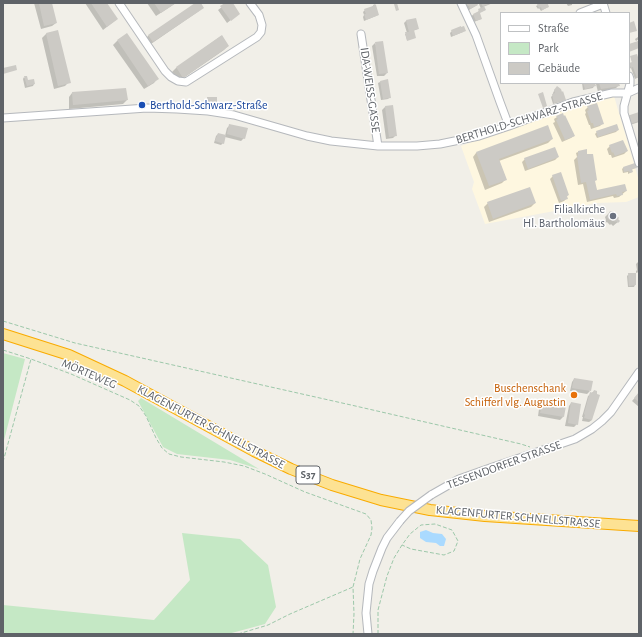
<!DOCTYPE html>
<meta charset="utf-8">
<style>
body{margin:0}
#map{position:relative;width:642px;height:637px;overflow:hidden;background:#f1efe8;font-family:"Alegreya Sans",sans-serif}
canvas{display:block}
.frame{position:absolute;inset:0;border:4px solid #5f6368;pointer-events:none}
.legend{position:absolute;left:500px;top:12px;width:130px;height:72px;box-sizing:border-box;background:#fff;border:1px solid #bfc1c3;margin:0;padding:5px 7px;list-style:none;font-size:12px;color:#5f6368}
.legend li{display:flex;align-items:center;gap:8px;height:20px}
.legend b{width:20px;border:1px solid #bfc1c3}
</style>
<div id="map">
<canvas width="642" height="637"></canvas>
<div class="frame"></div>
<ul class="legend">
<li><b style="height:5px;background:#fff"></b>Straße</li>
<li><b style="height:11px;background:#c5e8c5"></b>Park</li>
<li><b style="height:11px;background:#cccac5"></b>Gebäude</li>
</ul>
</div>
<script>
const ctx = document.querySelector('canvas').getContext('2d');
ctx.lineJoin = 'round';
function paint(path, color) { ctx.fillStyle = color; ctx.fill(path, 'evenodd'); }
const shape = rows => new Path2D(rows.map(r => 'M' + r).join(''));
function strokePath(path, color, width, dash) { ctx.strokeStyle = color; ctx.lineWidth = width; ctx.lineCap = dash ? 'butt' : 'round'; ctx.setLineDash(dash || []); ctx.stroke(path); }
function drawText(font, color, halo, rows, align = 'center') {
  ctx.font = font + ' "Alegreya Sans",sans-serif'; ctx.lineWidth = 3; ctx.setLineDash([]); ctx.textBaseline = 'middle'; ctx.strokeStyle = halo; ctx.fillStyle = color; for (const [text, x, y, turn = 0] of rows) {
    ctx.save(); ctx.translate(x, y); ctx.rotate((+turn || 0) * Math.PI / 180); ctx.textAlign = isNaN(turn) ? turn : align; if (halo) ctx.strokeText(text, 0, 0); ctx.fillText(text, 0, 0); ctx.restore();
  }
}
const commercial = shape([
 [614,96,639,181,639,197,626,202,596,203,581,206,485,224,472,189,474,182,461,146,574,105]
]);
const green = shape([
 [3,353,25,359,3,444],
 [141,398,259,469,230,460,177,454,163,447,138,401],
 [182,533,240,539,268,565,276,607,265,624,228,634,3,634,3,605,154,620,190,580]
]);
const water = shape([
 [426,530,433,533,442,534,446,539,444,546,440,546,436,543,426,542,420,538,420,532]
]);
const shadow = shape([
 [34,3,51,3,56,23,52,26,41,29],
 [85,3,106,3,117,19,103,30],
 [147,3,176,3,156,16],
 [197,3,199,3,199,11,148,46,144,40,148,36],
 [227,3,232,3,236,16,227,23,218,10],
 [465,3,476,3,477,5,469,10,467,7,466,7,465,6,466,4],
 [480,3,493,3,483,7,485,10,478,13,481,19,474,22,471,16,479,12,478,11,481,9,479,4],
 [537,3,548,3,547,5,548,7,541,11,539,8,538,9,536,6,538,5],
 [566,3,572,3,572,5,568,6],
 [373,6,378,15,376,16,364,21,363,17,364,15,363,12,365,10,371,8],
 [415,19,418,29,413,31,414,38,407,40,405,34,407,33,404,23,406,21],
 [57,31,69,82,65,86,54,89,42,38,46,34],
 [452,31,463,32,451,37,450,33],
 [127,35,157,79,154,83,144,89,113,45,117,41],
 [221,36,228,46,224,50,179,81,172,72,176,68],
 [638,37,639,39,636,41,635,39],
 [375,43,387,73,384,76,377,76,372,46],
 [631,57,639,61,639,77,635,79,631,68,629,69,629,65,632,63],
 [24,77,28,82,34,84,33,86,25,88,23,79],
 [387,81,390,97,388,99,381,100,378,83,380,82],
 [582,83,594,83,594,86,593,88,583,90],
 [598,83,618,83,619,85,616,88,598,92,596,84],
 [555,89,565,99,563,101,553,104,551,97,553,95,553,93],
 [72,93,127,100,123,104,69,109,69,97],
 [208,98,216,104,214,106,206,106,206,100],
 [392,106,396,135,393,138,386,139,382,110,385,107],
 [588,107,603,123,600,126,591,129,590,125,589,125,585,114,586,113,585,110],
 [639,113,639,122,627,126],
 [557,117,564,117,574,136,571,138,562,142,553,123,555,122,554,119],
 [230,125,244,138,241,141,225,137,223,143,221,145,214,143,216,136,218,134,225,136,227,128],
 [618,130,616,132,597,138,595,134,597,132],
 [552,139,548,143,499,161,506,179,502,183,485,190,473,157,476,153],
 [610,146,627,151,624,154,612,158,611,155,609,155,607,149],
 [578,152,594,182,597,191,626,191,619,197,614,198,613,196,587,202,583,184,578,185,574,160,577,157,576,153],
 [558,157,555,160,525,171,522,162,525,159],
 [623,168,635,168,631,170,632,172,628,174,628,172,623,173,622,169],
 [553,176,568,195,566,197,567,198,564,201,559,203,550,179],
 [488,203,535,203,531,207,489,222,484,207],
 [609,213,619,221,613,226,611,224,610,225,607,222,605,223,604,222,606,220,605,217],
 [639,261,639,272,636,273,636,271,637,270,636,264],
 [629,274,635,285,634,287,628,287,627,276],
 [574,379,590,391,587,394,570,391,572,382],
 [594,391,592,420,589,422,582,421,583,417,582,417,588,396],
 [639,393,639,407,632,401],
 [571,403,577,424,574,427,565,426,569,406],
 [542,406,558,409,561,406,563,417,560,420,538,416,539,409]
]);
const building = shape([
 [39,3,52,3,57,23,44,26],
 [91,3,107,3,118,19,107,27],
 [154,3,176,3,161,13],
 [195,3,201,3,204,8,153,42,148,35],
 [225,3,233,3,240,14,231,21,220,6],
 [397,3,399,10,396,11,394,4],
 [466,3,477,3,478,5,470,9,469,6,468,6],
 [481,3,492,3,484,6,486,10,480,13,482,19,476,21,473,14,479,11,478,9,483,7],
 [539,3,551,3,548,4,549,7,542,10,541,7,539,8,537,4],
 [375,4,376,5,379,15,366,20,364,14,366,14,364,9,373,6,373,5],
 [416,18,419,29,414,30,416,38,407,41,405,32,409,32,406,20],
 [634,21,637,31,629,33,629,23],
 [461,26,461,27,464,26,466,31,453,36,451,30],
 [58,30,71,83,58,86,46,33],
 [127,33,159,79,148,86,117,40],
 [222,35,229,46,183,78,176,67],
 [383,41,388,73,379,74,375,42],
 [638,41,639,48,629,52,629,44],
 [637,54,639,60,639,77,637,78,633,67,631,68,629,63,632,62,630,56],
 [16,65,17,70,3,74,3,68],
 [24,76,27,76,28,80,34,79,35,84,27,86],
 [388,79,391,98,383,99,380,81],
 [583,83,595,83,596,86,585,89],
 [599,83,619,83,620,86,601,89],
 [557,86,561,89,562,92,563,91,566,100,554,103,552,94,555,93,554,90],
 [126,88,128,100,73,105,72,92],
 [543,92,547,106,543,108,538,94],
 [207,97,217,97,217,105,207,105],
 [597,103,604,124,594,127,593,123,591,123,587,111,589,110,587,106],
 [393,105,397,136,389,137,385,106],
 [639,112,639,121,630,124,627,116],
 [563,113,564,116,565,115,575,136,565,140,556,120,558,119,556,116],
 [229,124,248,128,245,139,227,134],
 [617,124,619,130,598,137,596,131],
 [548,125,553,139,499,159,507,180,489,186,476,152],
 [218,133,226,135,224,144,215,141],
 [623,140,628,151,615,156,613,152,612,153,609,145],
 [555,147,559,157,528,169,524,158],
 [587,149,587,154,593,154,597,180,595,181,597,190,625,184,627,191,622,192,623,195,617,196,616,194,590,200,586,182,581,183,577,156,578,156,578,151],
 [635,163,637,168,632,169,633,172,630,173,629,171,624,172,623,167],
 [561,172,569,195,567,196,568,199,561,201,552,175],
 [530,187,536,203,493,219,487,202],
 [611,211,613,211,619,218,618,219,620,221,618,223,616,221,615,222,612,218,609,220,607,217,609,215,609,212],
 [628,273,636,273,636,285,629,286],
 [574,378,593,381,591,391,572,388],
 [594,390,597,391,597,394,600,395,592,420,584,418,585,415,584,414,590,392,593,393],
 [639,392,639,402,634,398],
 [571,402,581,404,578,425,568,423],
 [542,405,560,408,560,405,566,406,564,417,540,413]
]);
const path = shape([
 [3,321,75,343,351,405,521,444,530,447],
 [3,350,31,359,71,374,130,400,139,406,146,416,156,438,162,448,169,454,181,457,224,462,244,466,265,474,305,492,366,514,371,520,372,528,371,535,360,559,353,587,354,614,353,634],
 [3,462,31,359],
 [238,634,268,625,290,614,353,587],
 [378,634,378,610,387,576,394,558,402,545,410,534,421,525,435,524,452,530,458,541,454,551,444,555,411,549,402,545]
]);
const minor = shape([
 [119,3,165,71,171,77,178,81,186,82,257,37,261,32,262,25,259,15,250,3],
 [461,3,476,35,500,102,509,126],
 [603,3,606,13],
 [580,13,603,4],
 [361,34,378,146],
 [629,76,630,79,630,84,624,106,624,113,639,163],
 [3,118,147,108,177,109,208,111,234,115,307,136,331,141,378,146,417,146,440,144,479,136,509,126,573,102,612,93,628,93,639,88],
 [431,495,459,479,490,468,575,439,592,429,602,421,611,412,639,372],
 [368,634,366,613,369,584,373,571,382,548,387,538,400,521]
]);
const highway = shape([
 [3,334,69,355,125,381,254,451,291,469,332,485,381,500,430,510,485,516,639,526]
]);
const minorBridge = shape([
 [400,521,409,511,431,495]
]);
const markers = [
 [142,105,4,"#1a4fb4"],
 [613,216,4,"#6b7280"],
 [574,395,4,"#e8710a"]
];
const shields = [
 [308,475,24]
];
const shieldNames = [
 ["S37",308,475]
];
const streetNames = [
 ["IDA-WEISS-GASSE",370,90,82],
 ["BERTHOLD-SCHWARZ-STRASSE",529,118,-17],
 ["MÖRTEWEG",89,374,23],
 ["KLAGENFURTER SCHNELLSTRASSE",211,427,28],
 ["TESSENDORFER STRASSE",504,465,-20],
 ["KLAGENFURTER SCHNELLSTRASSE",518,517,5]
];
const transitNames = [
 ["Berthold-Schwarz-Straße",150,105]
];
const worshipNames = [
 ["Filialkirche",605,209],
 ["Hl. Bartholomäus",605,223]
];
const foodNames = [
 ["Buschenschank",566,388],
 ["Schifferl vlg. Augustin",566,402]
];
paint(commercial, '#fef7e0');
paint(green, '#c5e8c5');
paint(water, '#aadaff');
paint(shadow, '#0003');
paint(building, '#cccac5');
strokePath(minor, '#b5b8bc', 9);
strokePath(highway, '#f9ab00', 12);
strokePath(path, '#9cc7a9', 1, [4, 2]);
strokePath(minor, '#fff', 7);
strokePath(highway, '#fde293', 10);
strokePath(minorBridge, '#b5b8bc', 9, []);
strokePath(minorBridge, '#fff', 7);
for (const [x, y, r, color] of markers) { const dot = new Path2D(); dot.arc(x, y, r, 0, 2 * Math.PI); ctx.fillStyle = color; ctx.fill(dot); strokePath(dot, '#fff', 1.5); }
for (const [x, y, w] of shields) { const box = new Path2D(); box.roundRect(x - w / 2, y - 9, w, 18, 3); ctx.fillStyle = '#fff'; ctx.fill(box); strokePath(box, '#5f6368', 1); }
drawText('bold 11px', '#5f6368', null, shieldNames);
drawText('12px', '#5f6368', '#fff', streetNames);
drawText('12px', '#164399', '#fff', transitNames, 'left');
drawText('12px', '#5b616d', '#fff', worshipNames, 'right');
drawText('12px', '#c56008', '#fff', foodNames, 'right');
</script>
